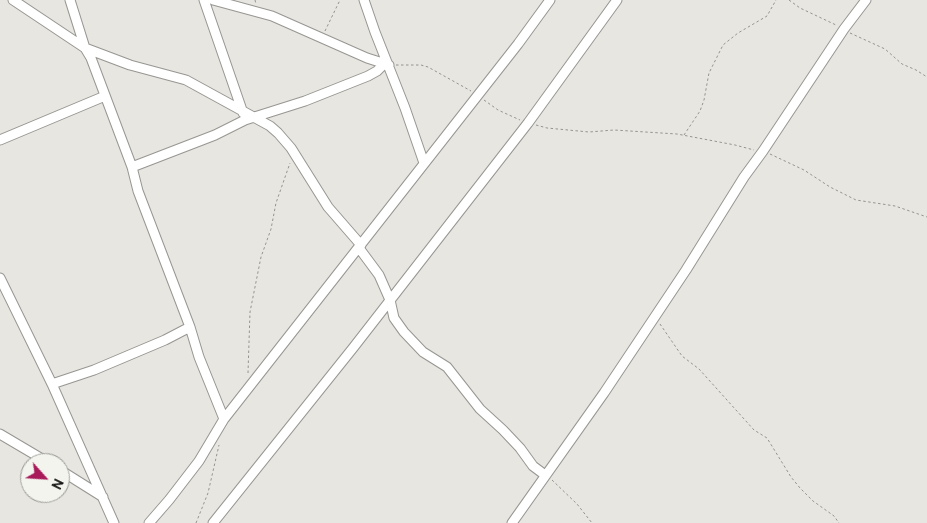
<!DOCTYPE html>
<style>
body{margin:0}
#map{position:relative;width:927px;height:523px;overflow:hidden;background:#e7e6e1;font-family:Cabin,sans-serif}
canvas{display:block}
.north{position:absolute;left:20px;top:453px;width:50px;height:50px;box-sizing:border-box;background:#f4f4ee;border:1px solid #999995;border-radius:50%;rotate:116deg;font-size:14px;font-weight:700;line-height:20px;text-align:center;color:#111110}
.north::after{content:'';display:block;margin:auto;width:18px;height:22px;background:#a81a5a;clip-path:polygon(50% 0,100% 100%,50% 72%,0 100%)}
</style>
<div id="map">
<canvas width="927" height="523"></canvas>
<div class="north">N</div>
</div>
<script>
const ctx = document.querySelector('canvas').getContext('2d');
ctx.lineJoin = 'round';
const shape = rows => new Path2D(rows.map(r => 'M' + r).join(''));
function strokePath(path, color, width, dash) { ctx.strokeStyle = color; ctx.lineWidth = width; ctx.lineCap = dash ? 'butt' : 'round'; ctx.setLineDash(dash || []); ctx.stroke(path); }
const path = shape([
 [255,0,256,4],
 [789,0,800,8,836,25],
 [325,31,340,0],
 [850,33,885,49,902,64,916,70,927,77],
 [396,65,421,65,428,67,471,91],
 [484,100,498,110,520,120],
 [536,125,547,128,589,132,614,130,677,134,735,145,754,150],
 [684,135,700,111,704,100,709,73,723,45,738,33,767,16,776,0],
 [770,154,804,170,830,187,856,200,895,206,927,217],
 [660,324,682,356,699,369,754,430,767,438,791,477,800,488,813,501,834,516,839,523],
 [248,373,250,312,261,257,271,229,276,203,290,163],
 [552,480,577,504,592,523],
 [196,523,208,493,219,445]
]);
const minor = shape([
 [13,0,85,48,130,65,186,80,270,126,278,133,291,148,328,207,361,245],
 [70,0,85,48,91,58,132,167,138,191,190,327,199,357,224,419],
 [204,0,243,113],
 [213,0,272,16,367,58,389,65],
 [364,0,375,32,405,108,424,163],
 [0,140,105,96],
 [132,167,215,135,245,120,305,101,368,76,377,71,384,64],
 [359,248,379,275,390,300,394,318,404,332,423,352,447,367,480,409,503,430,520,448,533,466,545,475],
 [0,278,52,384,114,523],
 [52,384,94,370,165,340,190,327],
 [0,434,49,463],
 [60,470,103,497],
 [149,523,169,500,199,461,224,419,518,44,550,0],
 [213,523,353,348,528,123,617,0],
 [512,523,604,393,686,270,744,177,763,151,844,29,866,0]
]);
strokePath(minor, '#979692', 11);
strokePath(path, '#949390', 1, [2.5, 2.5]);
strokePath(minor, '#fff', 9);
</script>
